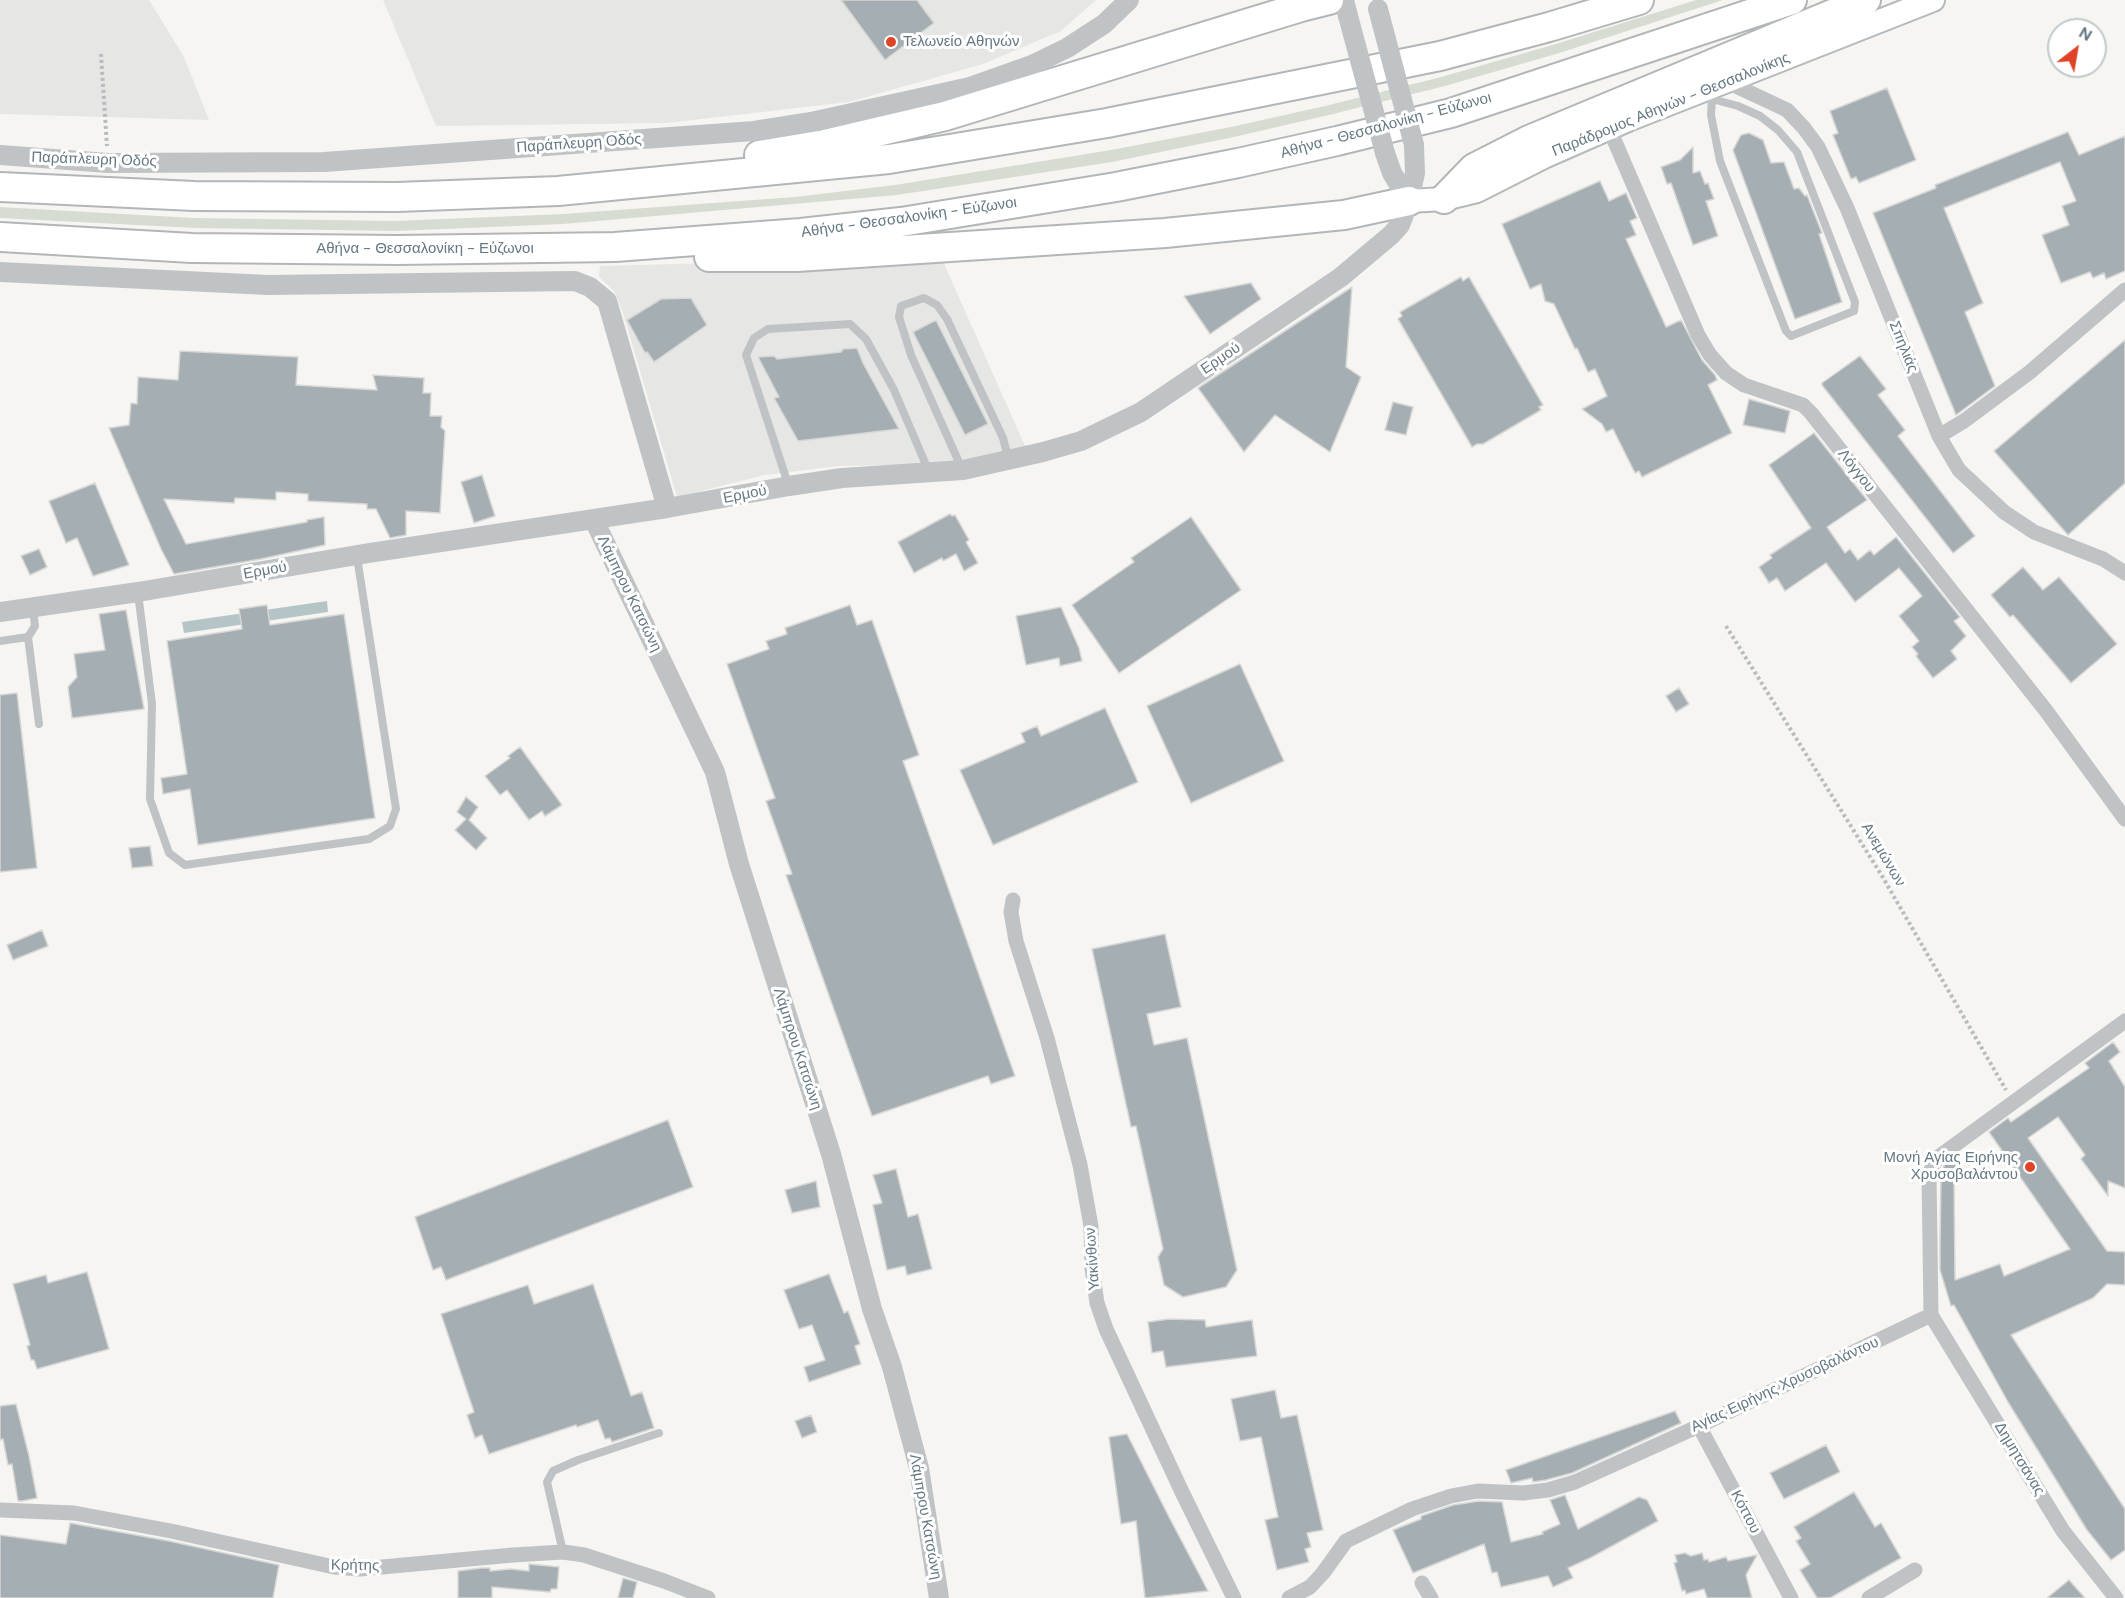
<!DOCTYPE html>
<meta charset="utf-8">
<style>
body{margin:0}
#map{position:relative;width:2125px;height:1598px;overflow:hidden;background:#f6f5f2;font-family:"DM Sans",sans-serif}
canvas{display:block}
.north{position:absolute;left:2047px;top:18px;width:60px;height:60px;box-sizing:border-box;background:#fff;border:2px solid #c1c9cd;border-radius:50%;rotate:31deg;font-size:16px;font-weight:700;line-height:24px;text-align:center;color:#657883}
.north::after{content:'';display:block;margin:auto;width:21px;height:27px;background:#e04327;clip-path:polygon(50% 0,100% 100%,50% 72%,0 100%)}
</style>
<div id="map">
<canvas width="2125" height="1598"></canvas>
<div class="north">N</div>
</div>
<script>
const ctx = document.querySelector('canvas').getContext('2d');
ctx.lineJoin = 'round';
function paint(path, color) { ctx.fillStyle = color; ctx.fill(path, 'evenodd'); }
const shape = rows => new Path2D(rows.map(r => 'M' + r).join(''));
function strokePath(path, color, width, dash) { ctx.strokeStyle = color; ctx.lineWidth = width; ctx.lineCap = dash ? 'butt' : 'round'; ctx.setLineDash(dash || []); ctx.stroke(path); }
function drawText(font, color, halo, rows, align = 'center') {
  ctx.font = font + ' "DM Sans",sans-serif'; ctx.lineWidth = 6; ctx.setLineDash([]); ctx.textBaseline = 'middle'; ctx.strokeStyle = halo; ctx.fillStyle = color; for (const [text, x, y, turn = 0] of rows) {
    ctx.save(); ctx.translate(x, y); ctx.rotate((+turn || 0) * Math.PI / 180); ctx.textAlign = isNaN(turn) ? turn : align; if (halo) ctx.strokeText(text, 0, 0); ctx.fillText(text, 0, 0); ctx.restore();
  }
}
const built = shape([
 [0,0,149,0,184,57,209,120,0,114],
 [383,0,1096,0,1061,31,983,64,849,102,667,123,436,126],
 [941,257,1025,446,946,464,839,466,765,475,677,497,623,313,614,291,599,277,600,266]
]);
const green = shape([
 [1696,0,1723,0,1556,54,1445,86,1329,115,1234,137,1112,162,897,195,563,224,396,231,195,228,0,218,0,207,194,218,395,221,563,214,795,197,895,185,1111,150,1231,127,1325,106,1441,77,1556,44]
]);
const water = shape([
 [327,601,328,612,184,633,182,622]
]);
const building = shape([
 [841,0,917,0,934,23,885,60,841,0],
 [1887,88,1916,160,1859,183,1856,177,1851,179,1833,135,1838,133,1830,111,1887,88],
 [2068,132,2079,155,2125,136,2125,271,2106,279,2104,273,2093,278,2090,272,2061,283,2042,235,2069,225,2062,206,2076,201,2060,162,1944,208,1983,303,1965,312,1995,386,1956,415,1873,213,1936,188,1935,185,2068,132],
 [1749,133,1763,140,1771,163,1784,162,1794,189,1799,188,1805,196,1807,195,1822,233,1819,234,1842,302,1795,319,1733,150,1741,135,1749,133],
 [1693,147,1693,173,1700,171,1705,184,1708,183,1714,199,1706,201,1718,236,1693,245,1671,183,1667,184,1661,167,1680,160,1693,147],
 [1600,181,1609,201,1626,193,1637,218,1630,221,1636,235,1626,239,1666,327,1681,320,1702,360,1715,375,1717,380,1708,385,1732,433,1642,477,1639,471,1635,473,1613,429,1606,432,1602,424,1582,409,1607,396,1595,369,1588,372,1577,348,1575,349,1554,304,1545,301,1541,284,1530,289,1502,224,1600,181],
 [1461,277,1463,281,1469,277,1543,405,1539,407,1541,410,1483,444,1477,444,1472,447,1398,319,1402,316,1400,312,1461,277],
 [1251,283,1261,299,1210,334,1184,296,1251,283],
 [1352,287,1346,367,1361,377,1330,452,1275,415,1244,452,1198,388,1352,287],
 [691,298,707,325,654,362,647,352,645,353,627,320,661,299,691,298],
 [936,320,988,424,965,435,913,332,936,320],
 [2125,340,2125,483,2068,535,1994,451,2125,340],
 [857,348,863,363,899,429,798,441,774,398,779,397,758,357,774,356,777,359,841,352,843,349,857,348],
 [180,351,298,357,296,385,377,390,373,375,424,378,423,393,431,393,430,416,442,416,441,427,445,431,440,513,406,511,406,535,390,538,376,509,367,509,367,504,308,501,308,494,276,492,276,500,235,498,234,503,164,499,186,544,307,522,307,520,324,517,325,545,261,559,174,574,161,549,109,428,129,425,131,403,137,404,138,377,178,380,180,351],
 [1860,356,1886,389,1878,395,1905,430,1898,436,1975,536,1953,553,1822,385,1822,383,1860,356],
 [1749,399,1790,411,1785,433,1743,425,1749,399],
 [1393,402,1413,407,1406,435,1385,430,1393,402],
 [1814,433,1867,500,1827,527,1845,553,1850,549,1858,560,1870,550,1874,555,1896,537,1960,617,1954,621,1966,636,1951,651,1957,659,1933,678,1916,656,1918,654,1912,647,1919,641,1899,616,1922,596,1899,568,1855,602,1826,563,1785,591,1777,578,1769,583,1759,567,1772,558,1770,555,1811,528,1769,465,1814,433],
 [482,475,495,516,474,523,461,482,482,475],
 [95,483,129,565,93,576,77,538,66,543,49,501,95,483],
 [950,514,952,516,955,515,969,540,966,542,978,563,964,571,956,554,943,561,942,558,914,573,898,542,950,514],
 [1191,517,1241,590,1119,673,1072,605,1134,562,1131,558,1191,517],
 [39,549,47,567,30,575,21,556,39,549],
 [2023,567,2043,590,2059,577,2117,644,2071,683,2013,615,2010,617,1991,595,2023,567],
 [267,605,270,625,344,614,375,818,198,845,190,789,163,794,161,778,187,774,167,641,242,629,239,609,267,605],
 [850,605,857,625,872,620,887,663,919,755,903,761,1015,1076,991,1084,988,1076,872,1116,786,875,792,874,766,801,775,798,727,664,769,649,766,641,787,634,785,628,850,605],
 [1061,607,1079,648,1082,661,1060,666,1059,658,1026,665,1016,616,1061,607],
 [126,610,144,709,72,718,68,687,77,677,74,654,105,650,99,614,126,610],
 [1240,664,1284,761,1191,803,1147,706,1240,664],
 [1679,688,1689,704,1676,712,1666,696,1679,688],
 [17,693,37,868,0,872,0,695,17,693],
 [1105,708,1138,782,993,845,960,770,1025,742,1021,733,1037,726,1041,736,1105,708],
 [520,747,562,805,545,816,542,811,529,820,507,790,500,795,485,776,510,758,508,756,520,747],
 [466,797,478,807,469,820,487,838,476,850,455,830,466,819,457,812,466,797],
 [150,846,153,866,132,868,129,848,150,846],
 [42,930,48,946,13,960,7,945,42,930],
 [1165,934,1181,1007,1147,1014,1154,1045,1187,1038,1237,1270,1226,1287,1183,1297,1164,1285,1158,1257,1163,1249,1136,1126,1131,1127,1092,949,1165,934],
 [2113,1042,2120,1052,2109,1061,2125,1087,2125,1188,2108,1181,2108,1196,2081,1159,2085,1155,2058,1117,2028,1138,2107,1251,2125,1252,2125,1285,2107,1284,2093,1298,2011,1335,2125,1509,2125,1550,2111,1560,2087,1530,2008,1402,1954,1305,1951,1306,1940,1270,1940,1243,1941,1173,1945,1164,1956,1156,1956,1174,1954,1179,1955,1280,2000,1264,2004,1276,2070,1249,1989,1132,2008,1118,2011,1122,2089,1068,2085,1063,2113,1042],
 [668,1120,693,1187,446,1280,441,1267,433,1270,415,1217,668,1120],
 [896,1169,908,1217,918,1214,932,1269,907,1275,905,1266,887,1270,873,1205,882,1203,873,1175,896,1169],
 [816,1181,820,1207,792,1213,785,1190,816,1181],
 [87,1272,109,1349,37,1369,34,1360,31,1360,27,1346,30,1345,13,1284,46,1275,48,1283,87,1272],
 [829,1274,844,1313,848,1311,860,1344,855,1346,861,1364,809,1382,804,1367,825,1360,812,1325,799,1329,784,1290,829,1274],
 [593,1284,631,1396,642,1392,654,1428,612,1442,610,1438,605,1439,598,1420,577,1427,576,1425,489,1454,482,1435,475,1438,467,1415,474,1412,441,1314,528,1285,534,1304,593,1284],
 [1169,1319,1205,1320,1206,1327,1252,1320,1257,1356,1166,1367,1163,1351,1152,1353,1148,1322,1169,1319],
 [1275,1390,1281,1418,1297,1415,1323,1530,1307,1533,1311,1547,1305,1549,1309,1562,1277,1570,1265,1520,1278,1517,1261,1437,1240,1441,1231,1399,1275,1390],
 [16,1404,29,1456,37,1498,22,1501,18,1501,12,1464,8,1465,3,1439,0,1440,0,1406,16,1404],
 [1675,1411,1681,1423,1572,1473,1546,1480,1533,1482,1532,1478,1511,1483,1506,1470,1675,1411],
 [811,1415,817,1432,802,1438,795,1421,811,1415],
 [1127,1434,1169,1517,1208,1591,1145,1598,1136,1521,1121,1524,1109,1437,1127,1434],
 [1826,1445,1840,1472,1784,1499,1770,1473,1826,1445],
 [1854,1492,1875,1527,1881,1523,1901,1558,1830,1598,1817,1598,1800,1570,1810,1564,1796,1541,1801,1538,1794,1527,1854,1492],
 [1565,1495,1578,1529,1639,1497,1647,1500,1658,1521,1590,1558,1568,1568,1573,1578,1553,1587,1548,1576,1501,1587,1497,1572,1492,1573,1484,1544,1413,1573,1393,1530,1421,1519,1421,1516,1453,1505,1479,1501,1502,1502,1511,1542,1543,1534,1542,1532,1560,1524,1550,1500,1565,1495],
 [70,1523,169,1541,279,1565,273,1598,0,1598,0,1535,66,1544,70,1523],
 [1685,1553,1691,1556,1702,1553,1704,1560,1708,1559,1709,1562,1726,1557,1728,1561,1757,1555,1746,1575,1752,1598,1707,1598,1704,1589,1686,1594,1685,1590,1682,1591,1674,1563,1677,1562,1675,1555,1685,1553],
 [529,1564,559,1567,557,1589,551,1589,550,1592,492,1587,492,1598,458,1598,458,1571,481,1568,490,1568,490,1571,511,1569,529,1571,529,1564],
 [623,1578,637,1582,633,1598,618,1598,623,1578],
 [2069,1580,2085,1598,2047,1598,2069,1580]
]);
const path = shape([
 [101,54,107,146],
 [1726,626,1882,876,2006,1090]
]);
const service = shape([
 [1712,99,1738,106,1760,116,1778,130,1797,152,1855,302,1854,311,1791,336,1786,331,1720,161,1711,115,1712,99,1713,90],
 [962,469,911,355,899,317,901,306,924,298,937,305,947,319,1003,438,1008,458],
 [788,484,746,355,754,338,768,329,850,324,866,339,894,390,929,472],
 [138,593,152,704,150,799,169,853,185,865,369,839,390,826,396,809,357,557],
 [28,637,39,724],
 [0,641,28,637,35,626,33,609],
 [563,1552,547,1482,553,1471,578,1460,659,1433]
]);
const minor = shape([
 [1725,81,1787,110,1804,128,1818,147,1847,208,1939,436,1959,470,2004,512,2034,532,2103,559,2125,573],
 [1609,128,1698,335,1710,355,1726,373,1744,385,1803,405,1811,413,2047,712,2125,819],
 [1939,436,1964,421,2030,372,2125,290],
 [1013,900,1011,912,1016,941,1047,1038,1080,1165,1091,1226,1092,1268,1097,1303,1106,1329,1182,1492,1234,1598],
 [1931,1315,2063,1531,2116,1598],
 [1699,1426,1791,1598],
 [0,1510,74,1513,171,1531,334,1567,360,1569,513,1555,563,1552,584,1555,664,1581,708,1598],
 [1422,1583,1431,1598],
 [1289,1598,1310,1587,1323,1573,1346,1541,1412,1509,1451,1496,1478,1491,1523,1493,1548,1490,1575,1482,1699,1426,1931,1315,1929,1174,1937,1158,2125,1021],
 [1869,1598,1915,1570]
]);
const tertiary = shape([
 [1344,0,1348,16],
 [1385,153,1392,173,1409,201],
 [0,155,108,163,324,162,754,131,811,122,970,87,1032,65,1067,48,1104,24,1129,0],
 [0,272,268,285,575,281,590,287,607,301,667,508],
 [594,520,715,772,739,864,831,1154,872,1309,892,1367,919,1468,939,1598],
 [0,612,138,592,369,553,667,508,789,486,842,478,963,470,1043,452,1081,441,1141,412,1341,277,1391,235,1400,225,1409,201,1415,173,1414,145]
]);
const secondary = shape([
 [1409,201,1444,199,1477,191,1546,156,1628,120,1933,0]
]);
const motorway = shape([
 [759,155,825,144,945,116,1301,7,1329,0],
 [0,187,194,196,397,197,558,191,889,159,1107,123,1440,56,1549,27,1639,0],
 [1444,199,1474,168,1529,140,1866,0],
 [0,237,192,248,398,250,615,247,801,233,901,222,1116,187,1238,163,1337,141,1451,113,1792,0],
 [709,257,797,257,1165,233,1344,215,1409,201]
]);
const tertiaryBridge = shape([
 [1378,9,1414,145],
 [1348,16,1385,153]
]);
const markers = [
 [891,42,6,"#e04327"],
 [2030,1167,6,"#e04327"]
];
const poiNames = [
 ["Τελωνείο Αθηνών",903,42],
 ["Μονή Αγίας Ειρήνης",2018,1158,"right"],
 ["Χρυσοβαλάντου",2018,1175,"right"]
];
const streetNames = [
 ["Παράδρομος Αθηνών - Θεσσαλονίκης",1671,105,-22],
 ["Αθήνα - Θεσσαλονίκη - Εύζωνοι",1386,126,-15],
 ["Παράπλευρη Οδός",579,144,-4],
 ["Παράπλευρη Οδός",94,160,2],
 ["Αθήνα - Θεσσαλονίκη - Εύζωνοι",909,218,-8],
 ["Αθήνα - Θεσσαλονίκη - Εύζωνοι",425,249],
 ["Σπηλιάς",1903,347,68],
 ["Ερμού",1221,359,-34],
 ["Λόγγου",1856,471,52],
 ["Ερμού",745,495,-11],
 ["Ερμού",265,571,-10],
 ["Λάμπρου Κατσώνη",629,594,64],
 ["Ανεμώνων",1883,855,59],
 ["Λάμπρου Κατσώνη",797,1049,72],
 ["Υακίνθων",1093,1259,-94],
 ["Αγίας Ειρήνης Χρυσοβαλάντου",1785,1385,-25],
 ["Δημητσάνας",2019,1459,59],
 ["Κόττου",1745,1512,62],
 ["Λάμπρου Κατσώνη",925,1517,80],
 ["Κρήτης",355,1566,1]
];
paint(built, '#e6e7e5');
paint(green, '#d7dcd3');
paint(water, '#b5c4c6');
paint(building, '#a5afb3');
strokePath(building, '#d7d7d5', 1.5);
strokePath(secondary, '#b3b9bd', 26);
strokePath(motorway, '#b2b6b9', 32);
strokePath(path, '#b9bcbe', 4, [3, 3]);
strokePath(service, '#bfc3c6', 8);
strokePath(minor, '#bfc3c6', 15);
strokePath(tertiary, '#bfc3c6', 20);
strokePath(secondary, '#fff', 22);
strokePath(motorway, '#fff', 28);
strokePath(tertiaryBridge, '#bfc3c6', 20);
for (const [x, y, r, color] of markers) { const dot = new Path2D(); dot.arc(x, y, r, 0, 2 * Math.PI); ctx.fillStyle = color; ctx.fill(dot); strokePath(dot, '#fff', 2); }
drawText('15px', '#657883', '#fff', poiNames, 'left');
drawText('15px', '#657883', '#fff', streetNames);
</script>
